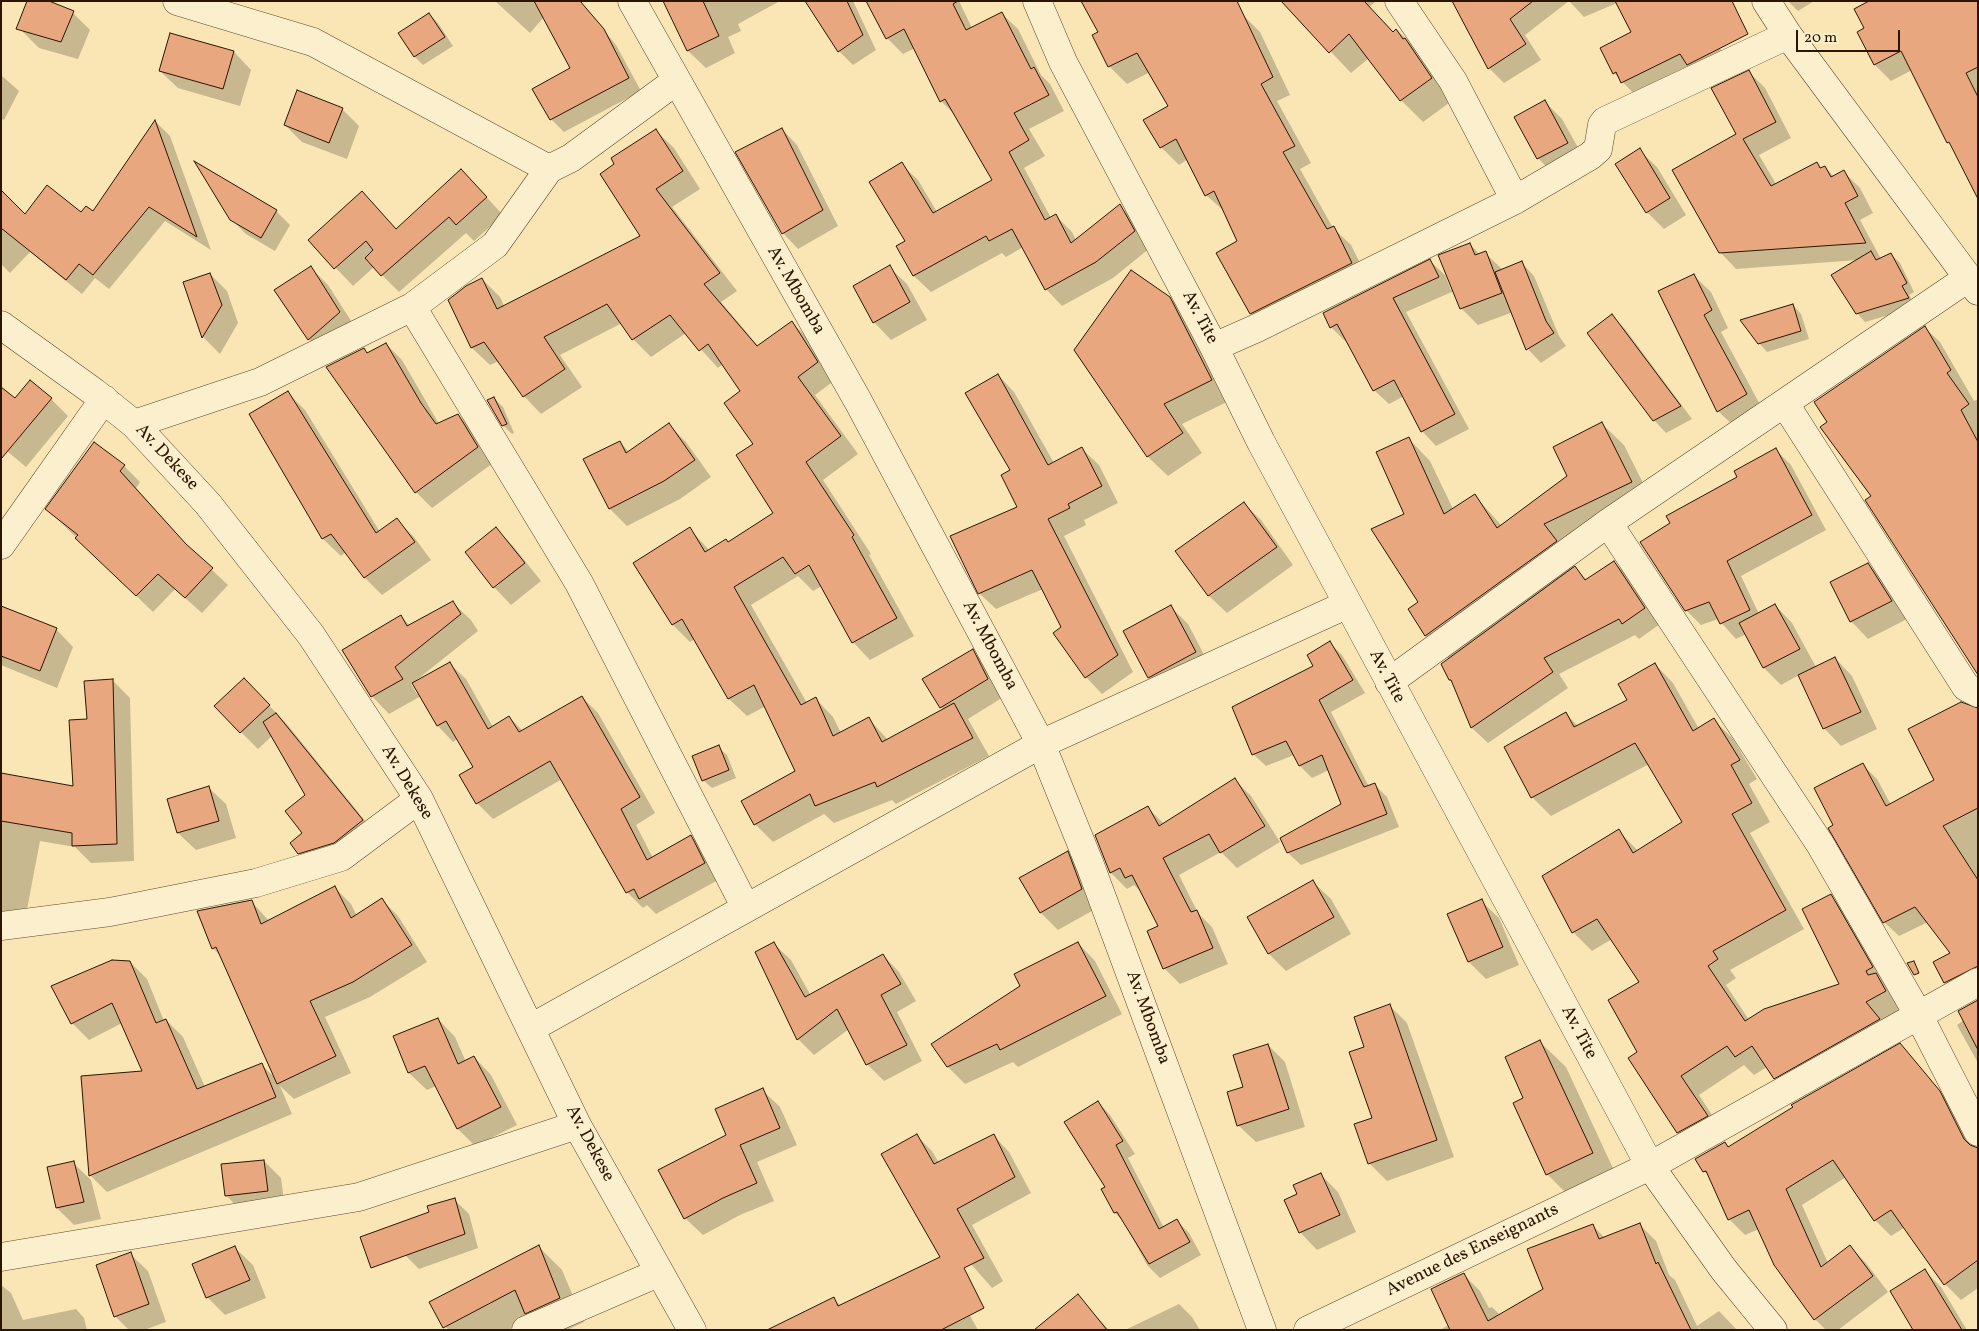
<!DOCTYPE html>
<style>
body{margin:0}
#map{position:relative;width:1979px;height:1331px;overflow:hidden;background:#f9e6b4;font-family:Vollkorn,serif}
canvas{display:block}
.frame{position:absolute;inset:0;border:2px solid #2b1500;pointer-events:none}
.scale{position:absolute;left:1796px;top:30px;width:104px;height:22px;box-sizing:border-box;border:2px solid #2b1500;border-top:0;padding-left:6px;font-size:15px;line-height:18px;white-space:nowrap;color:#2b1500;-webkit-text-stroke:4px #fbefce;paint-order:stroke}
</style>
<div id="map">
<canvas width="1979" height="1331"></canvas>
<div class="frame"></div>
<div class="scale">20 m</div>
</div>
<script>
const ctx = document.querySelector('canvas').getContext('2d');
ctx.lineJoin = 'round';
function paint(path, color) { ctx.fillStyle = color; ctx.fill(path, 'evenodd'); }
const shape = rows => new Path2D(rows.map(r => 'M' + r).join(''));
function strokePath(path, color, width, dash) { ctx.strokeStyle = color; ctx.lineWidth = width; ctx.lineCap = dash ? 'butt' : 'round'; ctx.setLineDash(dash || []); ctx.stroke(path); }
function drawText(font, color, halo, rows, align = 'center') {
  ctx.font = font + ' Vollkorn,serif'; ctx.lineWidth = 4.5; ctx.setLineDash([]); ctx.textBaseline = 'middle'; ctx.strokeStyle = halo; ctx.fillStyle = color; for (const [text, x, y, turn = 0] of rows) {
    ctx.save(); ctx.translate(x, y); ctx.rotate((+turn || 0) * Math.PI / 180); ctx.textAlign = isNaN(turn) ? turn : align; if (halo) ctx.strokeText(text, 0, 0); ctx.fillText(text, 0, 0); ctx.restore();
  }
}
const shadow = shape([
 [495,1,580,1,616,45,641,91,564,132,551,119,572,69,544,17,530,33],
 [664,1,780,1,738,24,741,31,728,37,735,53,706,68,688,51],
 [806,1,853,1,876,50,853,65,839,51],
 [878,1,959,1,972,28,1001,13,1018,29,1041,75,1050,84,1064,111,1029,129,1045,156,1024,168,1051,218,1056,216,1072,232,1076,240,1120,206,1136,222,1150,248,1113,278,1062,306,1046,289,1023,247,1006,257,1002,253,931,292,914,276,898,246,907,241,901,164,918,180,937,212,994,181,956,116,941,101,915,48,903,54,887,38],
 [1283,1,1376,1,1369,7,1393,33,1397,30,1419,52,1453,100,1423,122,1401,100,1369,58,1351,73],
 [1483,1,1690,1,1723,53,1638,98,1614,73,1633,33,1617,3,1584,17,1569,1,1525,35,1541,60,1504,83,1489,68],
 [1788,1,1814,1,1798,11],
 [73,13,90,30,78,59,39,48,21,30],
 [429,14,438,23,453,46,423,65,415,57,400,33],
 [1243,15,1260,32,1290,95,1277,101,1311,163,1300,169,1333,228,1351,245,1369,281,1269,331,1251,313,1239,242,1225,212,1206,195,1188,159,1179,165,1161,147,1170,106,1150,72,1127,84,1109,66,1094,36],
 [1978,32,1978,196,1912,70,1891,81,1875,65,1858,33],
 [234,52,251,70,240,106,178,88,160,71],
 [1749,72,1765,88,1791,138,1759,155,1776,184,1816,163,1822,169,1825,167,1834,177,1844,172,1860,188,1873,213,1860,220,1881,259,1891,254,1900,263,1914,292,1909,295,1916,307,1865,322,1857,313,1858,260,1736,269,1720,252],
 [1,75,19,91,4,120,1,119],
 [1545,102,1562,119,1585,160,1555,176,1538,158,1516,118],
 [342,109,359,126,347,159,302,142,285,125],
 [156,122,170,136,211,250,165,221,109,289,95,278,82,294,30,252,10,273,1,264,1,192,25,215,93,213],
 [782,129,797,145,838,226,798,249,783,233],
 [656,131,674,148,700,189,672,207,737,291,721,302,759,347,792,323,810,340,835,380,815,395,858,454,823,480,871,554,869,555,914,636,870,660,853,642,822,586,813,591,798,576,751,605,807,703,816,699,833,717,841,733,869,719,888,740,944,710,941,707,972,651,990,668,1005,696,968,719,989,756,896,804,892,800,834,823,824,814,773,842,755,824,797,772,766,706,747,716,729,699,695,639,690,642,673,625,690,529,709,550,729,543,775,513,742,391,723,364,718,368,686,333,651,357,633,339,622,323,560,355,582,387,541,414,524,396,499,361,490,365,472,348,449,300,482,279,500,297,504,306,642,237],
 [1639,150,1657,167,1686,215,1664,229,1647,212],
 [198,165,276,211,290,225,275,251,246,234,231,219],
 [478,188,503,215,474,241,466,233,399,292,374,267,353,286,309,240,397,230],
 [1470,244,1480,255,1485,253,1503,270,1521,262,1534,276,1559,336,1566,346,1541,363,1528,349,1513,312,1478,325,1461,308,1454,291,1406,312,1469,429,1436,446,1422,431,1404,396,1389,404,1374,390,1348,340,1345,341,1331,327,1430,261,1445,275,1451,290,1453,289],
 [889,267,907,284,927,320,891,340,874,322],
 [311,268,328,285,357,330,326,356,309,339,276,291],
 [210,274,227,291,238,323,220,354,203,337,185,283],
 [1693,275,1711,292,1728,328,1721,332,1764,412,1736,428,1718,411],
 [1169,297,1189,318,1231,400,1182,424,1202,453,1168,476,1148,457,1076,350],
 [1793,305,1801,314,1809,339,1767,352,1759,343],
 [1612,316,1625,329,1692,419,1666,433,1654,420],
 [1925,328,1940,342,1974,401,1978,399,1978,531,1873,497],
 [386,344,402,360,439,424,458,415,474,431,493,463,432,508,416,492,328,367,364,350,368,354],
 [998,375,1014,392,1054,463,1082,449,1099,465,1118,503,1084,520,1086,525,1064,536,1133,672,1102,694,1086,677,1043,589,996,609,979,593,1019,508],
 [288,393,305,410,380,532,397,520,414,537,431,560,382,595,365,578,346,552,341,556,323,539,251,415],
 [494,398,503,407,514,433,512,434,503,425],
 [51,399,68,416,26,467,1,446,15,400],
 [1602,424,1624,445,1653,503,1565,546,1577,563,1573,566,1587,580,1614,562,1630,578,1660,624,1639,639,1635,635,1559,674,1568,688,1488,743,1472,728,1454,684,1450,680,1449,659,1426,636,1409,609,1419,602,1406,514,1409,439,1430,461,1453,509,1474,495,1502,526,1569,476],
 [669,425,686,442,711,477,680,499,627,526,610,509,620,442,629,452],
 [1776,450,1791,465,1826,530,1741,576,1759,614,1775,605,1792,623,1816,667,1835,658,1852,676,1877,729,1841,746,1824,728,1799,675,1781,685,1764,668,1746,634,1736,639,1718,619,1701,625,1686,610,1739,478],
 [124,466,140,482,136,488,194,553,228,585,202,613,175,589,153,612,47,509],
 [1243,503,1261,520,1293,565,1227,613,1209,596,1177,552],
 [496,529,513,546,541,581,511,605,494,587,466,552],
 [1868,564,1885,581,1909,618,1868,639,1851,621],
 [453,603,471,620,478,631,414,682,450,664,466,679,493,727,509,717,523,731,582,697,598,713,655,813,636,825,653,858,691,836,706,852,720,879,656,914,647,905,643,908,627,892,562,779,493,819,477,803,475,767,457,739,453,742,438,726,421,696,389,714,372,696,401,616,410,626],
 [413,683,419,693,417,694,411,684],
 [1171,607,1188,624,1212,670,1166,695,1149,677],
 [1,610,56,629,73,647,57,688,1,665],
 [1330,643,1342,655,1365,693,1331,712,1369,787,1374,784,1387,797,1399,827,1301,865,1288,853,1282,839,1342,805,1329,770,1312,778,1300,766,1294,755,1266,766,1253,754],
 [1655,664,1673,683,1699,729,1714,720,1733,739,1757,779,1749,784,1770,822,1750,833,1804,929,1730,970,1736,978,1726,985,1749,1020,1841,985,1831,896,1849,915,1904,1010,1793,1097,1775,1078,1767,1067,1754,1075,1744,1065,1699,1095,1725,1135,1697,1151,1678,1132,1638,1053,1641,983,1612,939,1592,951,1573,932,1619,831,1638,851,1684,822,1649,764,1551,816,1532,797,1506,748,1566,714,1578,726,1628,700],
 [244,680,286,723,379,838,317,870,299,853,304,833,307,796,272,736,258,749,241,732],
 [113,681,130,698,134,861,91,863,75,847,40,841,25,920,1,916,1,774,74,787,88,720],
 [1978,741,1978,988,1959,997,1945,982,1952,953,1928,922,1899,936,1884,922,1835,826,1863,765,1877,779,1891,805,1936,780],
 [718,747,727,755,736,778,712,788,703,780],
 [1235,780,1251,796,1280,842,1237,868,1221,852,1179,875,1198,913,1212,927,1228,964,1180,984,1164,968,1160,927,1142,893,1134,885,1127,889,1111,873,1096,836,1148,808,1164,824],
 [208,787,226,804,236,838,196,850,178,833,168,799],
 [1067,853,1085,870,1099,907,1058,930,1041,913],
 [1313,882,1331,899,1351,934,1286,971,1269,954,1249,918],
 [335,888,351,904,357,916,382,900,398,916,427,962,370,997,325,1017,351,1073,294,1099,280,1086,292,1114,107,1192,90,1175,144,1072,122,1023,89,1040,72,1023,130,962,147,979,164,1021,166,1020,183,1037,205,1087,262,1065,276,1079,222,958,213,948,251,901,269,921],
 [1481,901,1499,918,1519,965,1486,979,1469,962,1449,915],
 [1078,943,1095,961,1122,1014,1018,1067,1013,1062,965,1084,948,1067,1022,987],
 [774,944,791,960,811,996,883,955,899,972,916,1001,897,1012,922,1061,884,1081,867,1064,849,1029,814,1055,798,1039],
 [1978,1000,1978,1063,1957,1025,1964,1020],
 [1390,1006,1407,1023,1454,1157,1387,1181,1369,1163,1373,1119],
 [438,1019,455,1037,466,1062,474,1057,491,1075,517,1125,475,1146,458,1129,436,1086,427,1090,409,1073,395,1037],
 [1540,1042,1566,1067,1618,1179,1573,1200,1547,1174,1525,1098],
 [1268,1045,1285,1062,1305,1127,1256,1142,1238,1125,1245,1087],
 [1900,1045,1955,1109,1976,1149,1978,1288,1961,1300,1945,1284,1905,1227,1891,1236,1875,1220,1846,1177,1802,1205,1828,1263,1850,1247,1866,1263,1888,1292,1838,1330,1826,1330,1815,1319,1759,1229,1745,1235,1729,1219,1709,1176,1704,1171,1725,1143,1729,1148],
 [762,1090,780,1107,797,1145,757,1162,774,1201,740,1215,703,1235,685,1218,728,1135],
 [1098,1102,1110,1115,1135,1154,1128,1158,1164,1228,1177,1221,1189,1233,1201,1255,1160,1278,1147,1265,1124,1222,1115,1213,1107,1188],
 [916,1135,932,1151,939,1163,994,1136,1009,1152,1031,1193,972,1225,1003,1281,992,1288,957,1248],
 [264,1161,281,1178,285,1208,243,1213,226,1195],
 [73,1163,91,1180,101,1219,74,1225,57,1208],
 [1320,1174,1338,1192,1356,1232,1317,1250,1300,1232,1299,1195],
 [455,1200,469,1214,478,1248,419,1269,405,1255,431,1213],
 [1640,1225,1656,1241,1669,1275,1675,1280,1697,1326,1719,1311,1737,1330,1701,1330,1699,1327,1699,1330,1440,1330,1449,1325,1464,1275,1480,1291,1489,1308,1492,1307,1500,1315,1545,1289,1593,1226,1605,1238],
 [538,1246,562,1270,584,1322,567,1330,543,1330,531,1318,508,1330,449,1330,441,1322],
 [235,1248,253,1265,266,1298,225,1315,207,1297],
 [130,1254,148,1271,166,1322,144,1330,129,1330,115,1316],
 [1925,1271,1941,1287,1967,1330,1915,1330],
 [1,1285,11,1293,23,1320,76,1309,84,1318,87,1330,1,1330],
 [953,1285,978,1330,792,1330,834,1299,841,1306],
 [1078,1296,1109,1330,1036,1330],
 [1179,1304,1192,1317,1200,1330,1125,1330]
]);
const building = shape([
 [27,1,49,1,74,11,61,42,16,29,27,1],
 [534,1,580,1,604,29,629,78,550,120,532,89,570,68,534,1],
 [663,1,703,1,719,36,687,51,663,1],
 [805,1,847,1,863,35,838,52,805,1],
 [866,1,958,1,953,4,966,30,1002,12,1031,69,1034,67,1049,95,1014,113,1029,140,1009,152,1045,220,1056,214,1071,243,1120,204,1135,231,1096,262,1045,290,1012,229,989,241,986,236,913,276,896,246,905,241,869,182,902,162,933,213,992,180,945,99,940,102,904,29,886,39,866,1],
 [1081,1,1237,1,1273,77,1261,84,1295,146,1283,152,1327,229,1334,226,1352,263,1250,314,1216,253,1237,241,1214,191,1205,196,1176,139,1160,148,1143,120,1168,106,1137,53,1108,67,1092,35,1098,32,1081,1],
 [1281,1,1364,1,1393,32,1396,29,1403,39,1405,38,1432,78,1400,101,1349,34,1329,53,1281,1],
 [1452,1,1533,1,1510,19,1526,44,1488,69,1452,1],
 [1615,1,1732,1,1748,34,1687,65,1680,54,1621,83,1616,72,1613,74,1600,48,1631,32,1615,1],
 [1869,1,1978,1,1978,67,1966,73,1978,97,1978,199,1949,142,1947,143,1901,51,1874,65,1857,32,1864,28,1854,9,1869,1],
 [429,13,445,37,414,57,398,33,429,13],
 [170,33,234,51,223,89,159,71,170,33],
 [1749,70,1776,122,1743,139,1771,186,1817,162,1820,168,1825,166,1831,177,1844,170,1858,196,1845,203,1866,243,1719,253,1672,170,1736,134,1711,88,1749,70],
 [297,90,343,108,329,143,284,125,297,90],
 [1545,100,1568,143,1537,159,1514,117,1545,100],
 [155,120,197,237,149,207,93,275,79,264,66,280,1,228,1,190,25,214,47,185,81,212,86,206,93,211,155,120],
 [782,128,823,210,782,234,735,152,782,128],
 [656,129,683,171,656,189,720,273,704,284,757,346,792,321,818,362,798,377,841,436,806,462,854,535,852,537,897,618,852,643,809,565,795,574,783,557,734,587,801,705,816,697,833,736,869,717,882,742,954,703,973,738,877,787,875,782,815,806,810,794,754,825,741,801,795,771,754,685,728,699,682,619,672,625,633,563,690,527,705,552,726,539,728,542,773,513,736,455,753,444,724,403,740,391,708,344,699,351,670,315,632,340,607,304,544,337,565,369,523,397,484,342,471,348,448,300,466,286,482,278,497,309,640,236,600,174,614,164,611,158,656,129],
 [1640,148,1670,198,1646,213,1615,164,1640,148],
 [194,161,277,210,261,238,230,220,194,161],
 [461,169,487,197,456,225,449,217,381,276,365,258,373,250,366,241,334,269,308,240,362,191,396,229,461,169],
 [1470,243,1475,255,1486,251,1502,293,1460,309,1438,255,1470,243],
 [1871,251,1876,260,1891,253,1907,283,1902,286,1909,298,1856,314,1831,275,1871,251],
 [1430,259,1439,277,1393,298,1455,414,1421,432,1394,380,1373,391,1337,324,1330,328,1323,313,1430,259],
 [1522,261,1546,321,1554,333,1526,350,1495,272,1522,261],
 [890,265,910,302,873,323,853,286,890,265],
 [311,266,340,312,308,340,274,290,311,266],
 [1131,270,1170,297,1212,380,1164,404,1183,433,1147,457,1074,350,1131,270],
 [210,273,222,305,202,338,183,282,210,273],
 [1694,274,1712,310,1704,315,1747,394,1717,412,1658,291,1694,274],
 [1793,304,1801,331,1758,344,1740,320,1793,304],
 [1612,314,1681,406,1653,421,1587,333,1612,314],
 [1925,326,1951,370,1947,373,1969,404,1961,410,1978,442,1978,675,1865,500,1871,496,1820,427,1827,422,1814,402,1925,326],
 [386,343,421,403,436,424,458,414,478,447,415,493,326,367,364,348,367,353,386,343],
 [998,374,1048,465,1082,447,1102,486,1068,504,1070,508,1048,519,1118,655,1085,678,1053,633,1061,627,1032,570,978,594,950,536,1017,507,1001,475,1010,470,965,393,998,374],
 [30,380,52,398,1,459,1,387,15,398,30,380],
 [288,391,376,533,397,518,415,542,364,578,331,534,322,539,249,414,288,391],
 [494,397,507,424,502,426,487,400,494,397],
 [1602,422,1632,482,1544,524,1557,541,1425,636,1408,609,1418,602,1371,529,1404,514,1376,452,1409,437,1444,514,1475,494,1497,528,1567,476,1553,447,1602,422],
 [669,423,695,460,664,481,609,509,583,459,620,441,626,453,669,423],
 [94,442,125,465,120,471,186,544,213,568,185,598,158,574,136,596,75,538,78,535,45,509,94,442],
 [1776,448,1812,515,1727,561,1750,610,1720,624,1709,602,1685,611,1640,542,1670,523,1666,516,1737,477,1734,471,1776,448],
 [1244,502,1277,547,1208,596,1175,551,1244,502],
 [496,527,525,563,493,588,465,552,496,527],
 [1614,561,1645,608,1622,624,1619,619,1544,658,1553,672,1471,728,1451,680,1449,680,1441,664,1575,566,1585,580,1614,561],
 [1868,563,1892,601,1850,622,1830,582,1868,563],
 [453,601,461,614,395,667,403,679,371,697,342,650,401,615,407,626,453,601],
 [1775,604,1800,649,1763,668,1739,623,1775,604],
 [1171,605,1196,652,1148,678,1123,631,1171,605],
 [1,606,57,628,40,671,1,656,1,606],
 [1330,641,1353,680,1319,700,1364,787,1375,783,1387,814,1287,853,1280,838,1341,804,1322,755,1299,766,1286,741,1252,755,1232,707,1313,666,1307,655,1330,641],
 [973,649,988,679,940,708,922,679,973,649],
 [1835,657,1861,712,1823,729,1798,675,1835,657],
 [450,662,488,729,509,716,519,732,582,696,640,797,621,809,647,860,691,835,705,863,639,899,634,889,626,893,550,761,476,804,459,775,473,767,446,721,437,726,412,683,450,662],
 [1655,663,1693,731,1714,718,1740,760,1731,765,1752,803,1732,814,1786,910,1713,951,1718,959,1708,966,1745,1021,1764,1009,1839,984,1802,909,1831,894,1873,967,1866,971,1868,975,1876,973,1886,991,1866,1002,1880,1019,1774,1079,1752,1046,1735,1057,1727,1046,1681,1076,1708,1116,1677,1133,1628,1058,1637,1052,1608,1000,1639,982,1597,919,1572,933,1542,876,1619,829,1633,853,1682,822,1635,743,1531,798,1504,747,1566,712,1574,727,1627,700,1618,684,1655,663],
 [244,678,270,705,240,733,214,706,244,678],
 [113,679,117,844,72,846,72,833,1,821,1,773,73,786,69,720,87,719,84,681,113,679],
 [1961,702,1978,708,1978,808,1943,826,1978,880,1978,966,1944,983,1933,962,1950,953,1915,907,1883,923,1828,828,1833,825,1814,788,1863,763,1886,806,1934,780,1908,729,1961,702],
 [276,713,363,820,334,843,298,854,290,843,302,833,285,811,305,795,263,722,276,713],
 [719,745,729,770,702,781,692,756,719,745],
 [1235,778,1265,826,1220,853,1209,834,1163,858,1191,912,1197,910,1213,948,1163,969,1147,931,1158,926,1132,875,1125,878,1120,868,1110,873,1095,835,1148,806,1159,826,1235,778],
 [209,786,219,821,177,833,167,799,209,786],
 [1068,851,1082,889,1040,913,1019,878,1068,851],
 [1313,880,1334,917,1268,954,1247,917,1313,880],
 [335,886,351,918,382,898,412,945,353,982,310,1001,336,1056,277,1084,216,947,212,949,197,911,252,900,261,924,335,886],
 [1482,899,1503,947,1468,962,1447,914,1482,899],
 [774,942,805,997,883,954,901,984,881,995,907,1045,866,1065,837,1009,797,1040,755,952,774,942],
 [1078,942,1106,996,1000,1050,997,1044,947,1067,931,1044,1020,986,1014,974,1078,942],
 [112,960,130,961,156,1023,166,1019,197,1089,262,1063,276,1097,89,1176,81,1076,142,1071,112,1003,71,1024,51,986,112,960],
 [1914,961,1919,973,1914,975,1907,963,1914,961],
 [1978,1000,1978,1050,1958,1011,1978,1000],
 [1390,1004,1437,1140,1368,1164,1354,1124,1372,1118,1349,1052,1364,1047,1354,1017,1390,1004],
 [438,1018,458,1064,474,1056,501,1107,457,1129,425,1066,408,1073,393,1036,438,1018],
 [1540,1040,1593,1153,1546,1175,1513,1103,1523,1098,1505,1057,1540,1040],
 [1900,1043,1940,1091,1964,1139,1970,1145,1978,1148,1978,1260,1944,1285,1891,1210,1874,1221,1833,1160,1786,1189,1821,1267,1850,1245,1873,1276,1814,1320,1774,1265,1749,1210,1728,1220,1706,1171,1703,1172,1695,1159,1725,1142,1728,1147,1793,1107,1791,1105,1900,1043],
 [1268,1044,1289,1109,1237,1126,1227,1092,1243,1087,1233,1055,1268,1044],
 [763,1088,780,1128,740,1145,757,1183,723,1198,684,1219,658,1170,726,1135,715,1109,763,1088],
 [1098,1101,1123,1141,1116,1145,1159,1229,1177,1219,1190,1242,1149,1264,1117,1212,1114,1213,1101,1189,1105,1187,1064,1122,1098,1101],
 [917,1134,934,1164,994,1134,1015,1177,957,1209,984,1258,964,1268,984,1308,941,1330,767,1330,834,1297,838,1306,940,1257,881,1154,917,1134],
 [264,1160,268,1191,225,1196,221,1164,264,1160],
 [74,1161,84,1202,56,1208,47,1167,74,1161],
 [1321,1173,1340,1215,1299,1233,1284,1200,1297,1194,1293,1185,1321,1173],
 [455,1198,465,1234,371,1268,360,1237,429,1212,427,1206,455,1198],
 [1640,1223,1656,1264,1658,1262,1691,1330,1450,1330,1431,1289,1464,1273,1488,1321,1543,1289,1527,1249,1593,1224,1599,1239,1640,1223],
 [539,1245,560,1298,525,1314,515,1290,443,1328,429,1302,539,1245],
 [235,1246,250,1280,206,1298,192,1264,235,1246],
 [131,1252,149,1304,114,1317,96,1265,131,1252],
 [1925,1269,1962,1330,1913,1330,1890,1291,1925,1269],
 [1078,1294,1107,1330,1034,1330,1078,1294]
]);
const minor = shape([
 [177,1,313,42,549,169],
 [632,1,858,401,1041,744,1090,865,1262,1330],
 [1037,1,1063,62,1214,347,1261,442,1650,1166,1724,1270,1773,1330],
 [1399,1,1453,81,1515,200],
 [1766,1,1788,35,1978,291],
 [412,307,579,583,746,908],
 [1,325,94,392,134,424,208,504,311,635,419,799,577,1125,692,1330],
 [1214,347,1257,328,1515,200,1590,156,1598,149,1602,125,1605,121,1788,35],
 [1785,404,1966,687,1978,693],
 [134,424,260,382,412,307,495,245,549,169,571,158,676,81],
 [1608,523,1820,844,1918,1014,1978,1132],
 [1,545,104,399],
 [1389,682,1608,523,1968,278],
 [1,926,110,912,256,883,341,857,419,799],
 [531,1028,1041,744,1348,604],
 [1,1257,359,1197,577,1125],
 [526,1330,658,1273],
 [1308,1330,1650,1166,1978,982]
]);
const streetNames = [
 ["Av. Mbomba",795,291,60],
 ["Av. Tite",1199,318,62],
 ["Av. Dekese",166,458,47],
 ["Av. Mbomba",989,646,62],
 ["Av. Tite",1386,677,62],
 ["Av. Dekese",406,783,59],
 ["Av. Mbomba",1147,1018,70],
 ["Av. Tite",1578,1033,62],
 ["Av. Dekese",589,1144,62],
 ["Avenue des Enseignants",1473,1251,-26]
];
paint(shadow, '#0003');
paint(building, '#e8a77e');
strokePath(building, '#2b1500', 1);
strokePath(minor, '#5e492d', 29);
strokePath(minor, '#fbefce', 28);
drawText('18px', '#2b1500', '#fbefce', streetNames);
</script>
